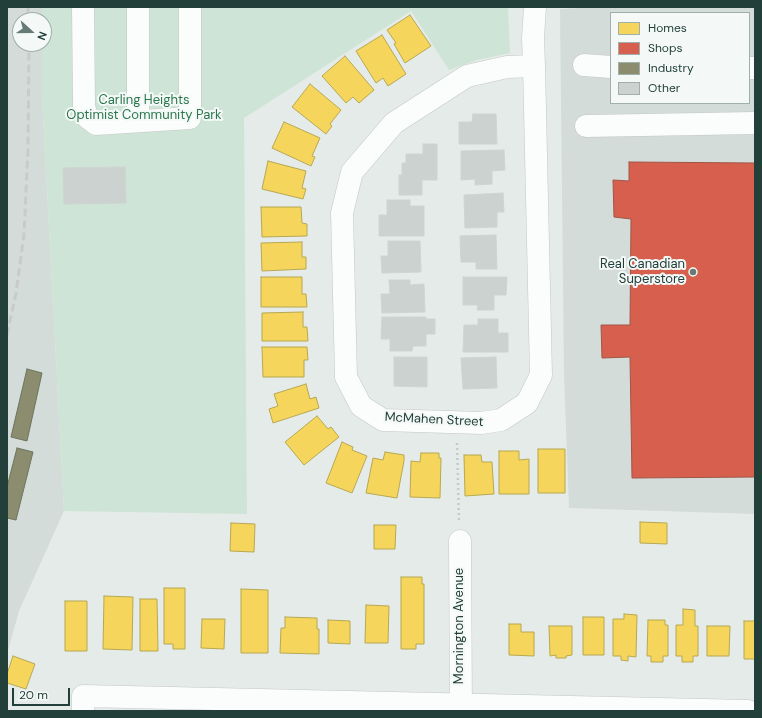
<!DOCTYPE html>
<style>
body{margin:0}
#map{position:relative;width:762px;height:718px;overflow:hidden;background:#e5ebe8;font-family:"DM Sans",sans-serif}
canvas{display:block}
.frame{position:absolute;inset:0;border:8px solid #223f39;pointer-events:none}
.legend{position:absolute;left:610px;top:12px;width:140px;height:92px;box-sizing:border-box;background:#f4f9f7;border:1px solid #a0afab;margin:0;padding:5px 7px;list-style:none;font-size:12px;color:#223f39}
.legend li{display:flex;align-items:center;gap:8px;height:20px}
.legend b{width:20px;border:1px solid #a0afab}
.north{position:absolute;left:12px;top:12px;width:40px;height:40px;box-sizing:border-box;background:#f4f9f7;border:1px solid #a0afab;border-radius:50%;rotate:111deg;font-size:11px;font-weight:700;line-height:16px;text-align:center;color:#223f39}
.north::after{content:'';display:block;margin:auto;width:14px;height:18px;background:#667b76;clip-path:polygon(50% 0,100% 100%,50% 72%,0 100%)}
.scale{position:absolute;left:12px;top:688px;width:58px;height:18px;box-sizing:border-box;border:2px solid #223f39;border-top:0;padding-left:5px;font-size:12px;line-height:14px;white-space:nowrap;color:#223f39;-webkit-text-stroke:3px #f4f9f7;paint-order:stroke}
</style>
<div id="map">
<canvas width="762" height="718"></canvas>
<div class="frame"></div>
<ul class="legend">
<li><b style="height:11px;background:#f6d55c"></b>Homes</li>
<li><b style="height:11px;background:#d6604d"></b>Shops</li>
<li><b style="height:11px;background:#8c8c6e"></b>Industry</li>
<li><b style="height:11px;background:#ccd2d0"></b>Other</li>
</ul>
<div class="north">N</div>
<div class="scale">20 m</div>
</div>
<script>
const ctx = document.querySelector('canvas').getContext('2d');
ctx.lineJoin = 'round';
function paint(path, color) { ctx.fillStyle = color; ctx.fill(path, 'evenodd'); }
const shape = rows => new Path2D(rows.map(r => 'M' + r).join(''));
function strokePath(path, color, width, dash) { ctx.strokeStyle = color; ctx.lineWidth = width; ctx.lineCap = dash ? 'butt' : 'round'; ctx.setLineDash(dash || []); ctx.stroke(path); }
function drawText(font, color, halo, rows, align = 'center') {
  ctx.font = font + ' "DM Sans",sans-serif'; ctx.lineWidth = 4; ctx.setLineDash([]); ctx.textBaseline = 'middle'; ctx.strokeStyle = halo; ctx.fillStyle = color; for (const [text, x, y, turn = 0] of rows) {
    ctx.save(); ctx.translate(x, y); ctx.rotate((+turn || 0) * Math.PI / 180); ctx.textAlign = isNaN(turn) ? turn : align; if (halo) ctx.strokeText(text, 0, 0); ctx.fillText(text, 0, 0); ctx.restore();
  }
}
const built = shape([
 [7,7,42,7,42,20,20,20,20,44,42,44,42,95,64,511,19,611,7,654],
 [603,7,755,7,755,514,569,508,564,374,560,9],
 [611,13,749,13,749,103,611,103]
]);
const green = shape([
 [42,7,508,7,510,53,477,60,449,70,411,11,244,118,247,514,64,511,42,95,42,44,44,44,44,20,42,20]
]);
const homes = shape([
 [410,15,431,46,405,63,394,44,396,43,387,30,410,15],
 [382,35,406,74,388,86,383,78,376,83,356,51,382,35],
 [345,56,374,90,359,103,353,97,346,103,322,76,345,56],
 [310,84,341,110,330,124,332,126,326,134,292,107,310,84],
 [284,122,320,138,312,156,315,157,311,166,272,148,284,122],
 [268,161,306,171,302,188,306,189,303,199,262,189,268,161],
 [261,207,301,207,302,223,307,224,307,236,262,237,261,207],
 [302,242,302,257,306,257,306,269,262,271,261,243,302,242],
 [261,277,302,277,302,294,306,294,307,307,261,307,261,277],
 [303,312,303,327,307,327,308,341,262,341,262,313,303,312],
 [262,347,307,347,308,360,304,360,304,377,263,377,262,347],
 [306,384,310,399,316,397,319,408,273,423,269,409,278,406,274,394,306,384],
 [317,416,328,429,331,427,339,437,304,465,285,442,317,416],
 [342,442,353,447,352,450,367,456,352,493,326,483,342,442],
 [538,449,565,449,565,493,538,493,538,449],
 [499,451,519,451,519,460,529,459,529,494,499,494,499,451],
 [385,452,404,455,404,461,397,498,366,493,373,458,383,460,385,452],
 [421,453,439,453,439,458,441,458,440,498,410,497,411,461,420,462,421,453],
 [464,455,481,455,482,462,492,462,494,494,465,496,464,455],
 [640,522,667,523,667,544,640,543,640,522],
 [231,523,255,524,254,552,230,551,231,523],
 [374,525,396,525,395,549,374,549,374,525],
 [401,577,422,577,422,584,424,584,424,644,416,644,416,649,401,649,401,577],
 [164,588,185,588,185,649,173,649,173,644,164,644,164,588],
 [241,589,268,590,268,653,241,653,241,589],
 [104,596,133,597,132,650,103,649,104,596],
 [140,599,157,599,158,651,140,651,140,599],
 [65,601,87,601,87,651,65,651,65,601],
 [366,605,389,606,388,643,365,643,366,605],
 [683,609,695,610,695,626,698,626,698,656,693,656,693,662,682,662,682,656,676,656,676,625,683,625,683,609],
 [624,614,637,615,636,657,628,656,628,661,621,660,621,656,613,656,613,619,624,619,624,614],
 [285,617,317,618,317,629,319,629,319,654,280,653,281,628,285,628,285,617],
 [583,617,604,617,604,655,583,655,583,617],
 [202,619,225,619,224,649,201,648,202,619],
 [328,620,350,621,350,644,328,643,328,620],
 [648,620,665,620,665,625,668,625,668,656,663,656,663,662,651,662,651,656,647,656,648,620],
 [744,621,755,621,755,659,744,659,744,621],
 [509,624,521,624,521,632,534,632,534,656,509,655,509,624],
 [549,626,572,626,572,655,566,656,566,658,556,658,556,655,550,656,549,626],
 [707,626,730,626,729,656,707,656,707,626],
 [13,656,35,664,26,689,7,683,7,674,13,656]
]);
const shops = shape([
 [629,162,755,163,755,477,632,478,630,357,602,358,601,325,630,325,631,219,614,217,613,180,629,181,629,162]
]);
const industry = shape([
 [27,369,42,373,27,441,11,437,27,369],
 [17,448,33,452,16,520,7,518,7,487,17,448]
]);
const building = shape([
 [473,114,496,114,497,144,459,144,459,122,472,122,473,114],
 [423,144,437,144,437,180,422,180,422,195,399,195,399,175,402,175,402,163,406,163,406,154,423,154,423,144],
 [504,150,505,170,492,171,492,184,475,185,475,179,461,180,461,151,504,150],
 [125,167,126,203,64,204,63,168,125,167],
 [503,193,504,212,497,212,497,227,465,228,464,195,503,193],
 [387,200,410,200,410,206,424,206,424,236,379,236,379,215,387,215,387,200],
 [496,235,497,269,476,269,476,262,461,262,460,236,496,235],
 [388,241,420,241,421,272,382,273,381,256,388,256,388,241],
 [463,277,507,277,506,295,494,295,494,310,477,310,478,305,463,305,463,277],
 [389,280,410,280,410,285,424,284,425,312,382,313,381,294,390,294,389,280],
 [382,317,426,317,426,319,435,319,435,334,426,334,426,346,413,346,412,351,390,351,390,339,381,339,382,317],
 [478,319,498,319,498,333,508,333,508,352,463,352,464,325,478,325,478,319],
 [394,357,427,357,427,387,394,386,394,357],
 [496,357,497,388,463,389,461,358,496,357]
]);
const path = shape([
 [457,443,459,522]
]);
const minor = shape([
 [83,7,84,106,87,117,96,124,190,118,190,7],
 [138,7,138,121],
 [584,65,611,67],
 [534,66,507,67,467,76,394,123,352,172,342,213,346,377,361,406,383,420,481,423,501,420,527,403,541,375,534,66,533,38,535,7],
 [749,68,755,68],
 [586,126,755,123],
 [460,541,461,711],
 [83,711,83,696,748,711]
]);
const rail = shape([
 [28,7,28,20],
 [7,335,16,293,24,234,28,149,29,44]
]);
const markers = [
 [693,272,4,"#667b76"]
];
const parkNames = [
 ["Carling Heights",144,101],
 ["Optimist Community Park",144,116]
];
const poiNames = [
 ["Real Canadian",685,265],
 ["Superstore",685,280]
];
const streetNames = [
 ["McMahen Street",434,420,3],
 ["Mornington Avenue",460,626,-90]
];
paint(built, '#d3dcd8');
paint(green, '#cee4d6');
paint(homes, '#f6d55c');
strokePath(homes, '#b6a852', 1);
paint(shops, '#d6604d');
strokePath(shops, '#a05647', 1);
paint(industry, '#8c8c6e');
strokePath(industry, '#6c755e', 1);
paint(building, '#ccd2d0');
strokePath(building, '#ced4d1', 1);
strokePath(minor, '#c2c8c5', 23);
strokePath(path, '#c1cbc8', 2.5, [2, 3]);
strokePath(minor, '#fbfcfc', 22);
strokePath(rail, '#c7ccca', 3, [8, 4]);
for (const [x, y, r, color] of markers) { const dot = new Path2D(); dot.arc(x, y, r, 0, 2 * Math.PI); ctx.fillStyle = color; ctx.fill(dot); strokePath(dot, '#f4f9f7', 1.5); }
drawText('13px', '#2b774e', '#f4f9f7', parkNames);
drawText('13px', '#223f39', '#f4f9f7', poiNames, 'right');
drawText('13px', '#223f39', '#f4f9f7', streetNames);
</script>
